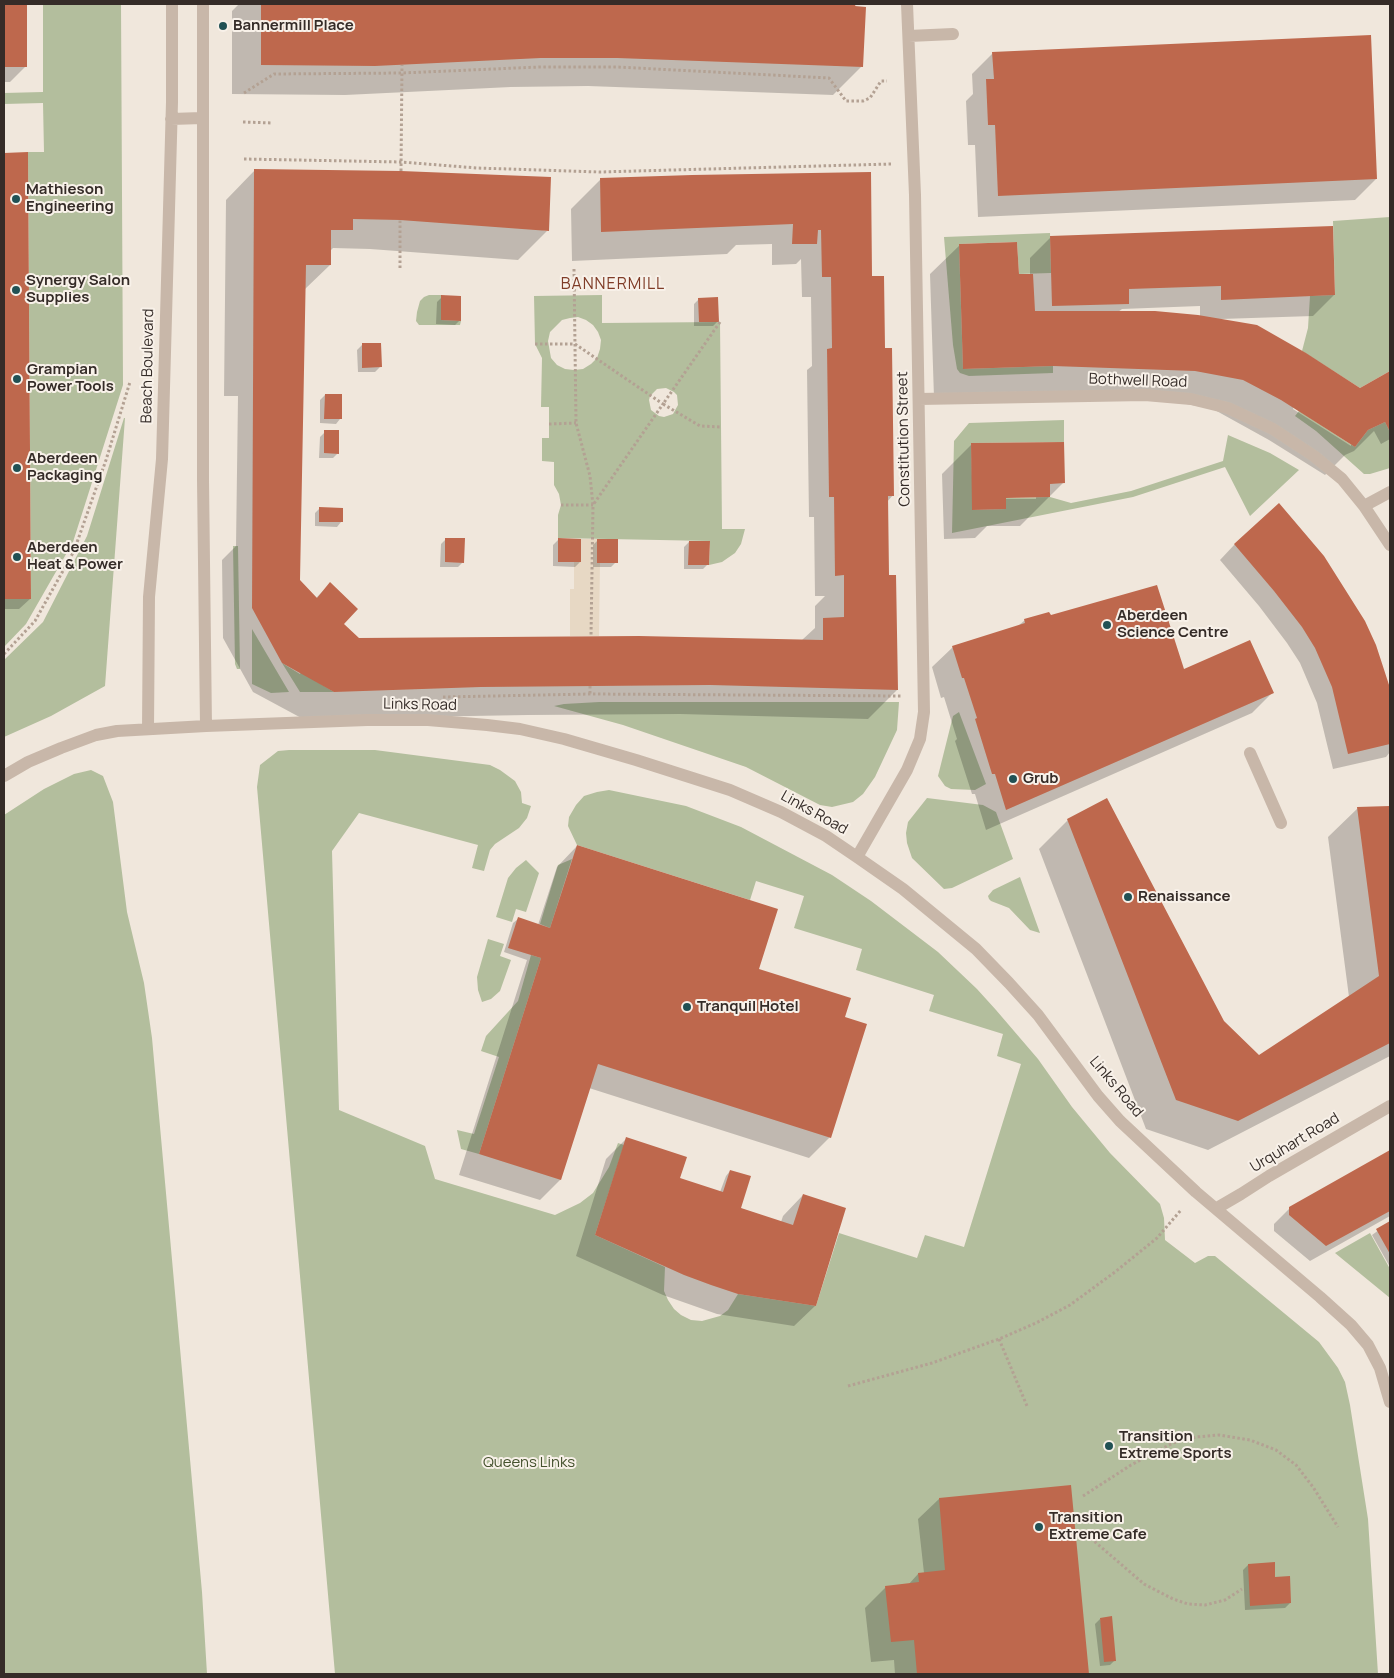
<!DOCTYPE html>
<style>
body{margin:0}
#map{position:relative;width:1394px;height:1678px;overflow:hidden;background:#f0e7dc;font-family:Manrope,sans-serif}
canvas{display:block}
.frame{position:absolute;inset:0;border:5px solid #352c28;pointer-events:none}
</style>
<div id="map">
<canvas width="1394" height="1678"></canvas>
<div class="frame"></div>
</div>
<script>
const ctx = document.querySelector('canvas').getContext('2d');
ctx.lineJoin = 'round';
function paint(path, color) { ctx.fillStyle = color; ctx.fill(path, 'evenodd'); }
const shape = rows => new Path2D(rows.map(r => 'M' + r).join(''));
function strokePath(path, color, width, dash) { ctx.strokeStyle = color; ctx.lineWidth = width; ctx.lineCap = dash ? 'butt' : 'round'; ctx.setLineDash(dash || []); ctx.stroke(path); }
function drawText(font, color, halo, rows, align = 'center') {
  ctx.font = font + ' Manrope,sans-serif'; ctx.lineWidth = 4; ctx.setLineDash([]); ctx.textBaseline = 'middle'; ctx.strokeStyle = halo; ctx.fillStyle = color; for (const [text, x, y, turn = 0] of rows) {
    ctx.save(); ctx.translate(x, y); ctx.rotate((+turn || 0) * Math.PI / 180); ctx.textAlign = isNaN(turn) ? turn : align; if (halo) ctx.strokeText(text, 0, 0); ctx.fillText(text, 0, 0); ctx.restore();
  }
}
const green = shape([
 [43,4,121,4,123,385,73,542,26,624,4,647,4,599,31,599,28,152,44,152,43,103,4,104,4,93,43,92],
 [1390,217,1390,371,1360,388,1302,351,1308,328,1310,296,1335,295,1333,221],
 [1050,233,1051,273,1019,274,1017,242,959,244,963,369,1053,366,1053,373,969,376,960,373,957,369,953,345,944,237],
 [429,295,441,295,441,320,461,321,460,325,419,325,416,321,417,312,420,301,424,297],
 [602,295,602,323,720,322,722,529,745,529,741,544,735,553,722,562,709,565,710,541,558,538,558,515,561,505,559,494,554,485,554,462,542,461,542,438,549,438,549,407,541,407,542,358,535,344,534,296],
 [578,317,586,320,593,325,598,332,601,340,600,349,597,358,591,364,583,369,574,370,565,369,557,365,551,358,548,341,550,332,562,320,570,318],
 [666,388,674,392,677,395,678,405,673,414,664,417,659,416,651,410,649,400,650,396,657,389],
 [1299,411,1355,447,1368,430,1385,422,1390,432,1390,468,1370,474,1364,474,1316,431,1295,416],
 [124,418,125,418,105,686,51,716,4,737,4,660,43,622,87,536],
 [1064,420,1064,442,971,443,973,510,1006,509,1006,498,1050,497,1071,503,1131,491,1223,461,1228,435,1270,453,1299,470,1250,516,1225,467,1133,497,952,533,954,441,969,423],
 [233,546,238,546,240,669,237,669,235,664],
 [252,629,289,692,271,693,252,684],
 [282,663,300,674,301,672,334,692,300,692],
 [599,702,899,702,897,730,875,777,863,794,853,802,832,807,820,805,746,767,623,725,554,706,564,704],
 [959,712,986,784,975,790,951,789,945,786,938,776,953,716],
 [289,750,375,750,490,765,500,770,515,781,521,792,522,803,531,806,527,818,519,828,495,844,490,850,484,871,472,868,478,845,359,813,332,851,339,1110,425,1146,435,1179,555,1215,580,1203,593,1193,609,1167,618,1143,624,1145,595,1235,665,1267,664,1291,668,1300,674,1309,681,1315,691,1320,702,1321,720,1316,728,1310,738,1294,816,1306,839,1233,917,1258,925,1235,964,1247,1021,1064,997,1056,1003,1034,929,1011,934,995,856,970,862,949,794,928,804,896,756,881,750,900,577,845,568,826,569,817,576,805,584,796,597,792,609,790,686,806,741,827,832,875,871,901,938,952,977,989,996,1010,1038,1059,1072,1107,1110,1153,1160,1204,1164,1218,1165,1240,1195,1263,1208,1256,1215,1256,1319,1342,1338,1368,1345,1382,1350,1405,1368,1519,1378,1674,335,1674,257,787,260,765,278,751],
 [91,770,103,776,113,802,127,912,144,983,152,1038,202,1592,207,1674,4,1674,4,815,44,789,74,774],
 [927,798,983,805,996,812,1013,859,952,888,944,889,912,858,907,843,906,833,908,822],
 [572,859,550,928,540,924,558,865],
 [526,860,539,873,526,912,516,909,512,922,496,917,508,878,516,868],
 [1020,877,1040,933,1030,930,1009,908,991,901,989,899,988,896,993,890],
 [488,939,504,944,500,956,511,960,500,991,491,999,482,1002,478,990,477,977],
 [531,955,541,958,479,1154,461,1149,457,1130,474,1134,499,1057,481,1051,486,1036,518,1001],
 [1370,1233,1390,1269,1390,1298,1335,1253]
]);
const plaza = shape([
 [581,539,597,539,600,563,599,636,570,636,570,589,574,589,574,562,581,562]
]);
const shadow = shape([
 [4,4,26,4,26,66,10,82,4,82],
 [239,4,854,4,862,66,833,95,588,86,511,87,345,95,232,94,232,11],
 [993,53,1376,179,1355,200,978,217,975,145,968,145,966,101,973,94,972,74],
 [4,154,27,154,30,599,19,609,4,609],
 [255,170,547,231,518,260,370,249,333,248,330,251,330,265,304,290,298,581,316,598,330,584,342,624,358,639,802,640,815,628,815,606,825,596,815,596,814,517,809,517,808,447,807,370,812,366,811,297,802,297,801,259,796,264,772,265,772,244,736,245,727,254,572,261,571,209,600,180,870,173,871,277,884,349,893,495,887,502,886,576,897,690,868,719,680,714,528,715,354,718,305,720,253,692,223,638,222,560,236,546,238,396,224,396,226,200],
 [844,574,869,576,844,577],
 [1050,238,1334,295,1313,316,1221,319,1360,390,1390,373,1390,439,1381,444,1374,431,1354,451,1345,455,1325,475,1269,440,1213,409,1165,400,934,398,930,274,960,245,1017,276,1030,275,1030,258],
 [1200,306,1200,317,1118,312,1122,309],
 [1294,406,1351,443,1351,446,1293,409],
 [442,297,460,320,455,325,436,324,437,302],
 [699,299,718,321,713,326,694,326,694,304],
 [362,345,380,367,375,372,358,372,357,350],
 [325,395,340,419,336,424,320,423,320,400],
 [325,432,338,453,333,458,319,458,320,437],
 [972,444,1063,483,1020,526,987,526,975,538,944,539,942,474],
 [1036,496,1036,499,999,499,999,497],
 [320,508,341,522,337,527,315,526,315,513],
 [446,539,463,562,458,567,440,567,441,544],
 [558,540,580,562,575,567,553,566,553,545],
 [598,540,616,562,611,567,593,567,593,545],
 [689,542,708,564,703,569,684,569,684,547],
 [1235,544,1383,670,1390,692,1390,752,1386,757,1333,769,1317,703,1300,663,1287,643,1259,606,1220,560],
 [1050,617,1184,670,1273,692,1252,713,986,830,975,794,972,794,955,741,957,739,944,697,941,698,932,667,953,647,1018,626,1025,620],
 [1358,808,1390,808,1390,1056,1208,1150,1146,1129,1039,849,1068,820,1223,1021,1259,1056,1349,997,1328,837],
 [577,846,758,970,843,1018,830,1137,809,1158,589,1088,560,1180,540,1200,459,1175,527,960,504,952,513,923,518,919,538,925,557,867],
 [626,1139,678,1179,720,1192,726,1176,730,1171,740,1208,781,1222,783,1216,803,1195,815,1306,794,1326,717,1314,663,1295,576,1256,606,1159],
 [1390,1151,1390,1216,1310,1261,1274,1231,1274,1224,1290,1208],
 [1390,1222,1390,1267,1372,1235],
 [1070,1486,1088,1674,895,1674,894,1660,871,1662,865,1608,886,1587,908,1585,918,1574,924,1573,918,1519,939,1499],
 [1248,1565,1274,1578,1290,1603,1285,1608,1245,1610,1243,1570],
 [1100,1619,1115,1660,1110,1665,1100,1666,1095,1624]
]);
const building = shape([
 [4,4,27,4,27,67,4,67],
 [261,4,856,4,855,6,866,7,863,67,617,58,541,58,375,66,261,65],
 [1371,35,1377,179,998,196,995,125,988,125,986,79,994,79,992,52],
 [28,152,31,599,4,599,4,153],
 [254,169,401,171,551,177,549,231,400,220,353,219,353,230,331,230,331,265,306,265,300,580,317,598,330,582,358,609,344,624,359,638,639,636,823,640,823,618,844,617,844,575,835,576,834,497,829,497,827,349,832,348,831,277,822,277,821,230,818,230,817,244,792,244,793,224,601,232,600,178,692,175,871,172,872,276,884,276,885,348,892,348,894,496,888,496,889,575,896,575,898,690,710,685,481,687,334,692,282,663,252,608],
 [1333,226,1335,295,1221,300,1221,286,1129,289,1129,304,1052,306,1050,236],
 [1017,242,1019,274,1033,274,1035,311,1155,311,1198,315,1257,325,1306,353,1360,388,1390,371,1390,432,1385,422,1368,430,1355,447,1281,400,1243,380,1195,371,1053,366,963,369,959,244],
 [441,295,461,296,461,321,441,320],
 [718,297,719,322,699,322,698,298],
 [362,343,381,343,382,367,362,368],
 [325,394,342,394,342,419,324,419],
 [324,430,339,430,339,454,324,453],
 [1064,442,1065,483,1050,484,1050,497,1006,498,1006,509,972,510,971,443],
 [1279,503,1324,556,1365,621,1376,645,1390,688,1390,744,1348,754,1332,687,1315,648,1302,627,1274,591,1234,544],
 [319,507,343,508,343,522,319,522],
 [445,538,465,538,464,563,445,562],
 [558,538,581,539,581,562,558,562],
 [597,539,618,539,618,563,597,563],
 [689,541,710,541,709,565,688,565],
 [1157,585,1184,669,1250,640,1274,693,1006,810,995,774,992,774,975,719,977,718,964,678,962,678,952,646,1025,623,1024,619,1049,612,1051,615],
 [1107,798,1224,1021,1259,1055,1379,976,1357,807,1390,806,1390,1043,1238,1121,1176,1100,1067,819],
 [577,845,778,909,759,969,851,998,845,1017,867,1024,831,1138,598,1064,561,1180,479,1154,541,958,508,948,518,917,550,928],
 [626,1137,687,1157,680,1178,723,1192,730,1170,751,1176,741,1208,793,1225,803,1194,846,1208,816,1306,738,1294,711,1285,684,1275,595,1235],
 [1390,1150,1390,1211,1326,1246,1289,1215,1289,1207],
 [1390,1221,1390,1254,1376,1229],
 [1071,1485,1089,1674,917,1674,914,1640,891,1642,885,1586,919,1582,918,1573,945,1570,939,1498],
 [1275,1562,1275,1577,1290,1576,1291,1603,1250,1606,1248,1564],
 [1112,1616,1116,1661,1104,1662,1100,1618]
]);
const path = shape([
 [244,93,274,74,402,73,539,67,617,67,829,78,846,101,863,101,870,98,881,81,887,81],
 [243,122,273,123],
 [244,159,401,162,477,168,600,172,891,164],
 [401,171,402,65],
 [400,268,400,220],
 [574,269,576,423,590,476,593,505,591,636],
 [720,322,663,404,700,426,721,427],
 [535,344,575,344,663,404,593,505],
 [549,424,576,423],
 [561,505,593,505],
 [4,654,35,621,74,551,106,460,130,382],
 [590,686,590,694],
 [443,697,590,694,902,696],
 [999,1339,1027,1406],
 [848,1386,932,1363,999,1339,1036,1323,1070,1305,1115,1272,1157,1238,1181,1210],
 [1083,1496,1131,1465,1173,1443,1196,1437,1219,1435,1250,1440,1276,1450,1296,1465,1313,1487,1338,1527],
 [1087,1535,1144,1584,1173,1599,1188,1604,1205,1605,1225,1600,1242,1589]
]);
const minor = shape([
 [203,4,203,480,206,726],
 [909,36,953,34],
 [171,119,202,118],
 [919,399,1145,395,1191,399,1228,408,1273,429,1314,456,1342,479,1364,506,1390,545],
 [1364,506,1390,492],
 [148,729,149,597,162,459,172,102,172,4],
 [1250,753,1281,823],
 [4,776,28,762,61,748,96,735,117,731,206,726,367,720,428,720,487,725,520,729,564,739,636,760,730,790,781,812,826,836,857,857,903,889,976,949,1009,983,1038,1015,1098,1096,1120,1121,1196,1192,1320,1297,1351,1325,1368,1345,1380,1368,1390,1402],
 [857,857,907,770,920,739,924,712,915,195,907,4],
 [1217,1208,1241,1194,1269,1176,1390,1106]
]);
const markers = [
 [223,26,5,"#215154"],
 [16,199,5,"#215154"],
 [16,290,5,"#215154"],
 [17,379,5,"#215154"],
 [17,468,5,"#215154"],
 [17,557,5,"#215154"],
 [1107,625,5,"#215154"],
 [1013,779,5,"#215154"],
 [1128,897,5,"#215154"],
 [687,1007,5,"#215154"],
 [1109,1446,5,"#215154"],
 [1039,1527,5,"#215154"]
];
const poiNames = [
 ["Bannermill Place",233,26],
 ["Mathieson",26,190],
 ["Engineering",26,207],
 ["Synergy Salon",26,281],
 ["Supplies",26,298],
 ["Grampian",27,370],
 ["Power Tools",27,387],
 ["Aberdeen",27,459],
 ["Packaging",27,476],
 ["Aberdeen",27,548],
 ["Heat & Power",27,565],
 ["Aberdeen",1117,616],
 ["Science Centre",1117,633],
 ["Grub",1023,779],
 ["Renaissance",1138,897],
 ["Tranquil Hotel",697,1007],
 ["Transition",1119,1437],
 ["Extreme Sports",1119,1454],
 ["Transition",1049,1518],
 ["Extreme Cafe",1049,1535]
];
const streetNames = [
 ["Beach Boulevard",148,366,-89],
 ["Bothwell Road",1138,381,2],
 ["Constitution Street",904,439,-91],
 ["Links Road",420,705,1],
 ["Links Road",814,813,29],
 ["Links Road",1116,1087,50],
 ["Urquhart Road",1295,1143,-31]
];
const parkNames = [
 ["Queens Links",529,1463]
];
const neighbourhoodNames = [
 ["BANNERMILL",613,285]
];
paint(green, '#b3be9d');
paint(plaza, '#e7d8c4');
paint(shadow, '#0003');
paint(building, '#be684d');
strokePath(path, '#b3a193', 3, [2.5, 2.5]);
strokePath(minor, '#c8b7a9', 12);
for (const [x, y, r, color] of markers) { const dot = new Path2D(); dot.arc(x, y, r, 0, 2 * Math.PI); ctx.fillStyle = color; ctx.fill(dot); strokePath(dot, '#f8f1e9', 2); }
drawText('bold 15px', '#352c28', '#f8f1e9', poiNames, 'left');
drawText('15px', '#352c28', '#f8f1e9', streetNames);
drawText('15px', '#45522e', '#f8f1e9', parkNames);
ctx.letterSpacing = '1px';
drawText('16px', '#7f3c27', '#f8f1e9', neighbourhoodNames);
ctx.letterSpacing = '0px';
</script>
